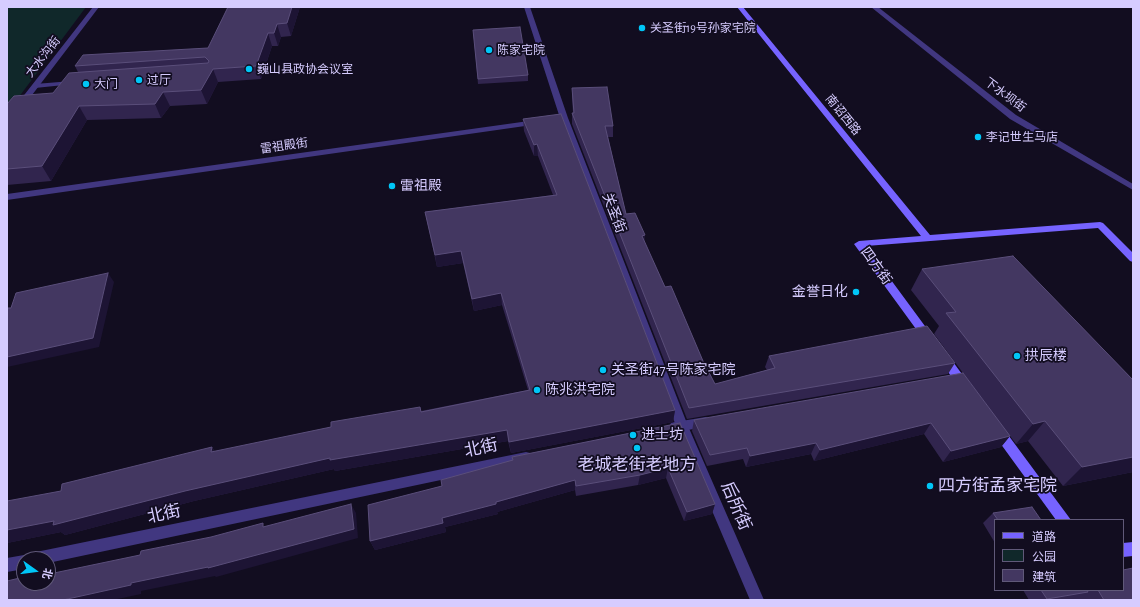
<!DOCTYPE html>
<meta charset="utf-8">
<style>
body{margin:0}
#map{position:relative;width:1140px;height:607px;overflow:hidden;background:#120d20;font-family:"Alegreya Sans","Noto Sans SC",sans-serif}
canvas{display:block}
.frame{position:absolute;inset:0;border:8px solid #d6ccff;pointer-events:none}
.legend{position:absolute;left:994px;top:519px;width:130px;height:72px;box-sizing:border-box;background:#120d20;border:1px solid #605979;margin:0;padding:5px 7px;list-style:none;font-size:12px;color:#d6ccff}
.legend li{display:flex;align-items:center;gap:8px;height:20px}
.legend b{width:20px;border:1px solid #605979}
.north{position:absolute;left:16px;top:551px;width:40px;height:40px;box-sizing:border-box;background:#120d20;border:1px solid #605979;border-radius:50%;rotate:104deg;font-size:11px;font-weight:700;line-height:16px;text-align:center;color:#d6ccff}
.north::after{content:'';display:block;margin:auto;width:14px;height:18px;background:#00c6f7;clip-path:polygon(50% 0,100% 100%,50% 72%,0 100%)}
</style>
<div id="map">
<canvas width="1140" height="607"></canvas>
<div class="frame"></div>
<ul class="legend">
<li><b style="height:5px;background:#7663ff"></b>道路</li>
<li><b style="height:11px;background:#10282a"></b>公园</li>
<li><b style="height:11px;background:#433761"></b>建筑</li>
</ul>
<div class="north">北</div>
</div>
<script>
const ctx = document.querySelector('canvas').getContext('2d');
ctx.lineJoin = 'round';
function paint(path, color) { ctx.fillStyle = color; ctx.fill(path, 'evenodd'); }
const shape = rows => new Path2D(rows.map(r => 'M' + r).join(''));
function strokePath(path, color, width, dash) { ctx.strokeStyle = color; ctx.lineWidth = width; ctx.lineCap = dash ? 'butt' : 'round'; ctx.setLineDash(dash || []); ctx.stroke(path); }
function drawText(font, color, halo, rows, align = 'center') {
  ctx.font = font + ' "Alegreya Sans","Noto Sans SC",sans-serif'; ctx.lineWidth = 3.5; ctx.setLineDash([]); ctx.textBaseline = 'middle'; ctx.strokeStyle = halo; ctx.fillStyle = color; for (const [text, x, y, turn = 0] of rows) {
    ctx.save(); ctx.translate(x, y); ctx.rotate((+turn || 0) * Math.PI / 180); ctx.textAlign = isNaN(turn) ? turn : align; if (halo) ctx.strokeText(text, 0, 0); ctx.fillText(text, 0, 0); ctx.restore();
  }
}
const green = shape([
 [7,7,86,7,7,113]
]);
const service = shape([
 [72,81,74,82,74,84,35,88,32,86,35,84,72,81]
]);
const pedestrian = shape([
 [706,417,710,419,712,422,710,425,706,427,675,432,671,431,669,427,671,423,675,422,706,417],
 [526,452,530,453,532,457,530,461,526,462,48,563,48,559,24,559,24,569,7,572,7,558,24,555,29,559,31,554,36,552,526,452]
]);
const minor = shape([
 [93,7,99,7,10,124,7,124,7,117,93,7],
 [524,7,530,7,568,118,688,426,764,600,750,600,676,426,560,118,524,7],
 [871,7,878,7,1016,115,1133,184,1133,190,1010,119,871,7],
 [536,120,539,120,539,124,7,200,7,194,536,120]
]);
const secondary = shape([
 [737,7,743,7,930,235,1100,222,1103,223,1133,253,1133,262,1130,261,1098,228,866,246,933,337,932,340,928,341,924,340,854,244,859,241,921,236,737,7],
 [944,354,948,355,967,381,969,384,967,387,963,388,959,387,940,361,939,358,940,355,944,354],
 [999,427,1003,428,1071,520,1056,520,995,436,993,432,995,428,999,427],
 [1133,542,1133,556,1123,557,1123,543,1133,542]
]);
const wall = shape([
 [300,7,291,36,281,37,278,46,272,46,261,79,218,82,207,104,170,106,161,118,87,120,51,181,7,185,7,104,53,93,78,72,75,66,208,48],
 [473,30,528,75,528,81,478,84],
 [572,88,613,126,613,137,608,137,626,214,645,235,644,242,665,287,715,384,767,370,765,367,769,356,955,363,948,374,687,419,572,124,572,113,573,113,572,98],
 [561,114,675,410,673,422,511,453,508,441,335,471,334,469,194,501,65,535,61,532,7,543,61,491,212,447,215,452,331,427,420,407,421,411,528,390,502,305,474,311,463,263,437,267,425,212,553,195,538,156,534,156,524,131,523,119],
 [922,269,1133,472,1063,486,1028,441,1016,444,1010,436,1001,447,943,462,924,434,814,461,811,454,746,467,743,459,707,466,692,431,694,420,989,408,934,334,939,326,911,290],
 [680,423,715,504,712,514,684,521,666,478,638,485,576,496,575,490,497,512,498,514,445,527,446,532,375,550,370,541,442,486,513,461,512,457],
 [993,513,1041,520,995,520,995,543,983,523],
 [1023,590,1123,590,1133,600,1029,600]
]);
const shadedWall = shape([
 [292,7,300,7,291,36,287,23],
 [277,24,281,37,278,46,274,33],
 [268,33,272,46,261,79,256,66],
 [213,69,218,82,207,104,201,90],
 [163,92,170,106,161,118,155,104],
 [79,106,87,120,51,181,42,166],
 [537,144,538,156,534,156,534,145],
 [645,235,644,247,642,236],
 [461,251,463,263,437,267,435,255],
 [108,273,114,282,99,347,7,367,7,357],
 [501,293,502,305,474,311,472,299],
 [675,410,673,422,511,453,509,442],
 [1045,421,1028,441,1016,444,1033,424],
 [931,423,924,434,814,461,820,450],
 [507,430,508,441,335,471,334,469,194,501,65,535,61,532,7,543,7,530,330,458],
 [1010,436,1001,447,943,462,951,451],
 [816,443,811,454,746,467,750,456],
 [212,447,219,458,211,452],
 [1133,457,1133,472,1063,486,1082,467],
 [668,468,666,478,638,485,640,475],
 [575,480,575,490,497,512,498,514,445,527,446,532,375,550,370,541,442,518],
 [351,504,356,513,358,538,216,577,215,576,141,591,141,594,113,600,63,600,131,583],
 [715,504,712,514,684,521,687,512]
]);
const building = shape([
 [228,7,292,7,287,23,277,24,274,33,268,33,256,66,213,69,201,90,163,92,155,104,79,106,42,166,7,169,7,104,14,96,53,93,69,73,208,63,209,61,205,57,75,66,83,55,208,48,228,7],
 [520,27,528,75,478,79,473,30,520,27],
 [607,87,613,126,605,126,626,214,635,213,645,235,642,236,665,287,671,286,703,361,715,384,775,368,769,356,927,326,955,363,689,408,572,113,574,113,572,88,607,87],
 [561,114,675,410,509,442,507,430,330,460,330,458,185,491,53,525,54,521,7,530,7,501,61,491,62,484,212,447,211,452,331,427,331,422,420,407,421,412,530,390,501,293,472,299,461,251,435,255,425,212,557,195,537,144,534,145,523,119,561,114],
 [1013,256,1133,380,1133,457,1082,467,1045,421,1033,424,946,313,956,312,922,269,1013,256],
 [108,273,93,338,7,357,7,308,11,308,16,293,108,273],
 [963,373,1010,436,951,451,931,423,820,450,816,443,750,456,747,448,710,455,694,420,963,373],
 [680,423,715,504,687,512,668,468,640,475,576,486,575,480,496,502,496,504,442,518,443,523,370,541,368,505,442,486,441,480,513,460,512,457,680,423],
 [351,504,354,529,208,568,208,567,131,583,131,585,63,600,7,600,7,581,24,577,24,583,48,583,48,572,55,571,54,573,140,555,141,551,211,537,263,523,263,527,351,504],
 [1032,507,1041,520,998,520,993,513,1032,507],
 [1133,568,1133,600,1104,600,1098,590,1123,590,1123,570,1133,568],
 [1041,590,1087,590,1088,592,1047,599,1041,590]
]);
const markers = [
 [642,28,4,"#00c6f7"],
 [489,50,4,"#00c6f7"],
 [249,69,4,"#00c6f7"],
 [139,80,4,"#00c6f7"],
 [86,84,4,"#00c6f7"],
 [978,137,4,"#00c6f7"],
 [392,186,4,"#00c6f7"],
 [856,292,4,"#00c6f7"],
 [1017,356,4,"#00c6f7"],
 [603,370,4,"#00c6f7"],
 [537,390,4,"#00c6f7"],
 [633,435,4,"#00c6f7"],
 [637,448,4,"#00c6f7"],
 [930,486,4,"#00c6f7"]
];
const farPoinames = [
 ["关圣街19号孙家宅院",650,28],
 ["陈家宅院",497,50],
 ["巍山县政协会议室",257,69],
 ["过厅",147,80],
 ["大门",94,84],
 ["李记世生马店",986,137]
];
const farStreetnames = [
 ["大水沟街",43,57,-52],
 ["下水坝街",1005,95,37],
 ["南诏西路",843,115,51],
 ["雷祖殿街",284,146,-8]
];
const poiNames = [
 ["雷祖殿",400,186],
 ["金誉日化",848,292,"right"],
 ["拱辰楼",1025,356],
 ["关圣街47号陈家宅院",611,370],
 ["陈兆洪宅院",545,390],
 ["进士坊",641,435]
];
const streetNames = [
 ["关圣街",614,213,69],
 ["四方街",876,266,54]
];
const nearStreetnames = [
 ["北街",481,448,-12],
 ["后所街",736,506,67],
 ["北街",164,514,-12]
];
const nearPoinames = [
 ["老城老街老地方",637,465],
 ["四方街孟家宅院",938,486,"left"]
];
paint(green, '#10282a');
paint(service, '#413780');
paint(pedestrian, '#413780');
paint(minor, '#413780');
paint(secondary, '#7663ff');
paint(wall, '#31254e');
paint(shadedWall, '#1d1434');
paint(building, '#433761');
strokePath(building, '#5a4e7a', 1);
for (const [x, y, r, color] of markers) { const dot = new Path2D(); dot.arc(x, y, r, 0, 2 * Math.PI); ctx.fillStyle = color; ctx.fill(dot); strokePath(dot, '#120d20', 1.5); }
drawText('12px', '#d6ccff', '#120d20', farPoinames, 'left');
drawText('12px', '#d6ccff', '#120d20', farStreetnames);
drawText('14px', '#d6ccff', '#120d20', poiNames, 'left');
drawText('14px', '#d6ccff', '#120d20', streetNames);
drawText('17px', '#d6ccff', '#120d20', nearStreetnames);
drawText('17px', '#d6ccff', '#120d20', nearPoinames);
</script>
